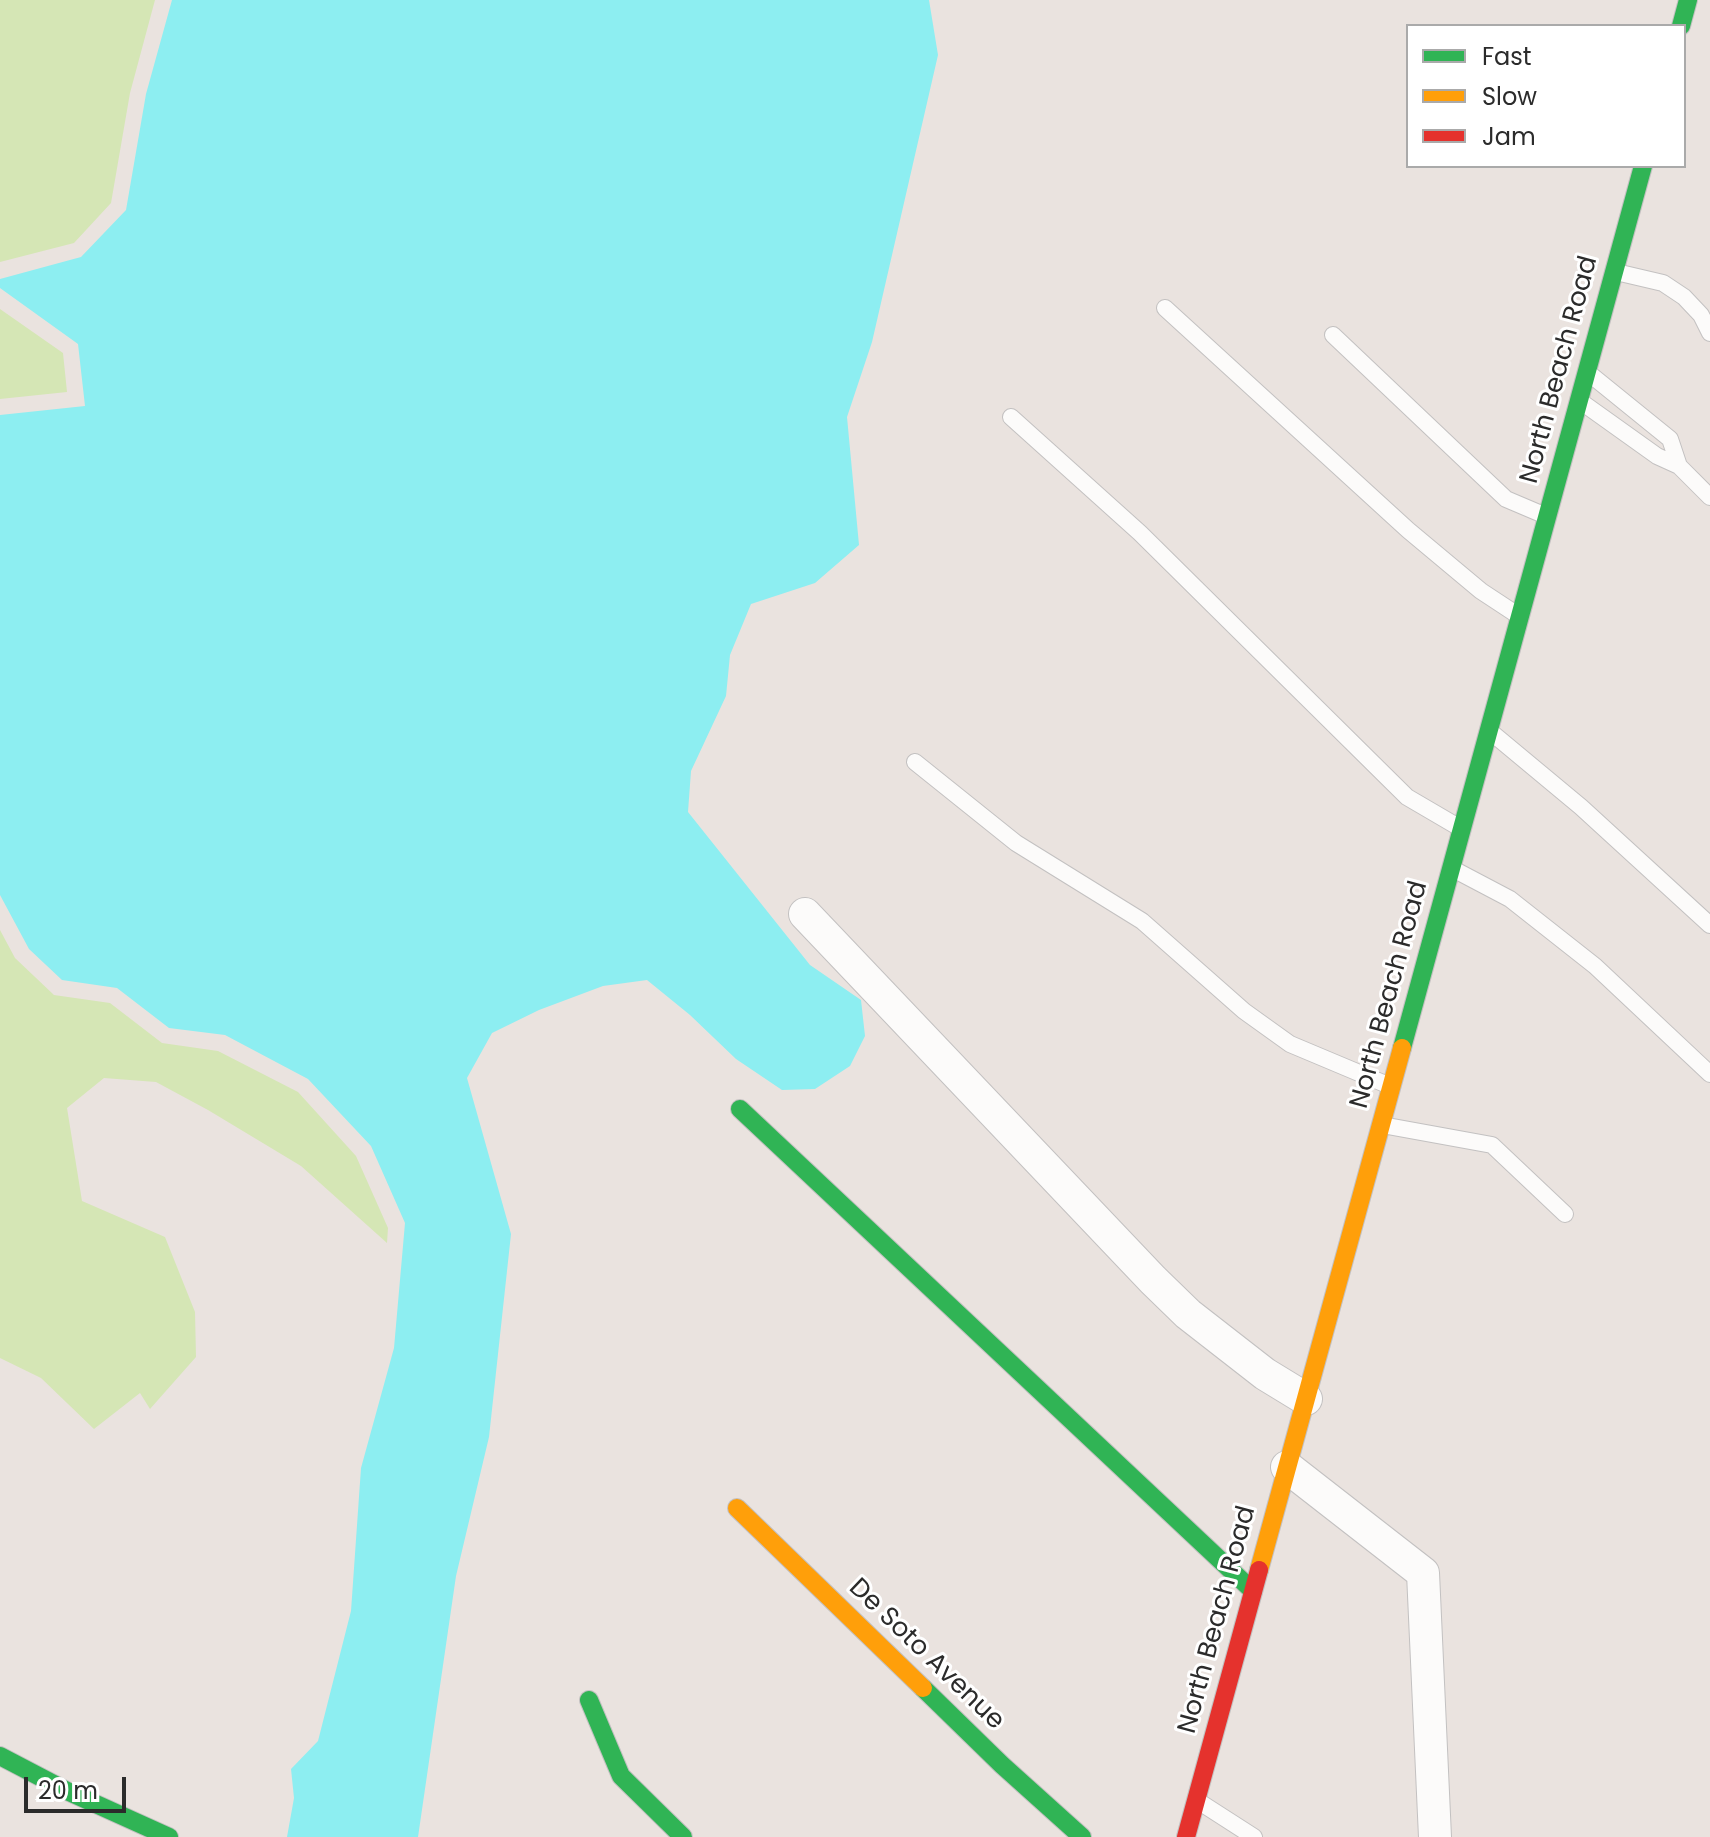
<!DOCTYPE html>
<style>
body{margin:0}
#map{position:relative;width:1710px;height:1837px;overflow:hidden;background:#eae3df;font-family:Poppins,sans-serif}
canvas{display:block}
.legend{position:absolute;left:1406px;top:24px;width:280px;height:144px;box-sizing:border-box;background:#fff;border:2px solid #aaa;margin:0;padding:10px 14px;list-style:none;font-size:24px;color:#2b2b2b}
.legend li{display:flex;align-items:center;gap:16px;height:40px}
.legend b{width:40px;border:2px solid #aaa}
.scale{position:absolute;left:24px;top:1777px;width:102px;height:36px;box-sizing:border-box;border:4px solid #2b2b2b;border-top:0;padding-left:10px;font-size:24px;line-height:28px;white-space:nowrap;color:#2b2b2b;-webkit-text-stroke:6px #fff;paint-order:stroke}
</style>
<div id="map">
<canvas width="1710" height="1837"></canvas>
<ul class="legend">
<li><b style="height:10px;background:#30b455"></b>Fast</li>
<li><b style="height:10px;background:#ff9f0a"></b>Slow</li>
<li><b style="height:10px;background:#e5322d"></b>Jam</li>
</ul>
<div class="scale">20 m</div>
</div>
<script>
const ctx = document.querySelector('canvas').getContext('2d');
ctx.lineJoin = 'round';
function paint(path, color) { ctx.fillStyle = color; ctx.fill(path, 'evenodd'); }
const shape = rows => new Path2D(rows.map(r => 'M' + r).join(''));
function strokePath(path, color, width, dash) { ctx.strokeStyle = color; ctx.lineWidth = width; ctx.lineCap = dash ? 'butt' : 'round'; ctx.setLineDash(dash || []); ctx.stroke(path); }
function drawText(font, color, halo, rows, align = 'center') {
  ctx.font = font + ' Poppins,sans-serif'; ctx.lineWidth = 6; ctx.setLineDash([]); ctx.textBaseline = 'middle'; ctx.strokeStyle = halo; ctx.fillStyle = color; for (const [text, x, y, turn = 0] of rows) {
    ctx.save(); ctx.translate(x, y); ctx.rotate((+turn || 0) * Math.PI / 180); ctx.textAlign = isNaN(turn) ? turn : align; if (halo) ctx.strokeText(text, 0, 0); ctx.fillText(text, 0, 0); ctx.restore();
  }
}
const green = shape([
 [0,0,155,0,130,93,111,203,74,243,0,262],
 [0,309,63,353,67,392,0,399],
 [0,930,15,958,54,995,110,1003,162,1043,218,1051,298,1092,356,1156,388,1228,387,1243,301,1166,208,1110,156,1082,104,1078,67,1108,82,1201,165,1237,195,1312,196,1357,150,1409,140,1393,94,1429,41,1378,0,1358]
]);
const water = shape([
 [172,0,929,0,938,55,872,342,847,417,859,545,815,583,751,604,730,655,726,696,691,771,688,812,810,965,861,1000,865,1036,850,1066,815,1089,782,1090,736,1059,690,1015,647,980,603,986,539,1010,492,1033,467,1078,511,1234,489,1437,456,1576,418,1837,287,1837,294,1798,291,1769,318,1741,351,1611,361,1468,394,1348,405,1223,371,1146,308,1079,225,1035,169,1028,117,988,62,980,29,949,0,895,0,415,85,406,78,344,0,288,0,279,81,257,126,210,146,94]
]);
const lane = shape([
 [1616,272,1663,283,1684,297,1701,315,1710,333],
 [1165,308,1408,530,1481,591,1519,616],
 [1333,335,1506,499,1546,516],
 [1580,401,1657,456,1679,466,1670,439,1591,375],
 [1011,417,1140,533,1407,797,1460,828],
 [1679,466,1710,497],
 [1492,733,1581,807,1710,925],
 [915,762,1016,843,1142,921,1244,1011,1290,1044,1390,1086],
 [1453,869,1510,899,1595,966,1710,1074],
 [1382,1125,1492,1145,1565,1214],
 [1198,1801,1254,1837]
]);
const street = shape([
 [805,914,1153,1280,1188,1314,1265,1374,1306,1399],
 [1287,1467,1423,1573,1435,1837]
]);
const fast = shape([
 [1681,26,1688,0],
 [1402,1048,1643,166],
 [740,1109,1253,1591],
 [923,1688,1002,1765,1082,1837],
 [589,1700,621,1776,683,1837],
 [0,1756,67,1791,169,1837]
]);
const slow = shape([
 [737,1508,923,1688],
 [1259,1570,1402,1048]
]);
const jam = shape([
 [1186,1837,1259,1570]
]);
const streetNames = [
 ["North Beach Road",1560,370,-75],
 ["North Beach Road",1390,995,-75],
 ["North Beach Road",1218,1620,-75],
 ["De Soto Avenue",926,1655,44]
];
paint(green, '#d5e6b5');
paint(water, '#8deef1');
strokePath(lane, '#c3c1c1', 18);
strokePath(street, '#c3c1c1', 34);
strokePath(fast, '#c3c1c1', 20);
strokePath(slow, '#c3c1c1', 20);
strokePath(jam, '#c3c1c1', 20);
strokePath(lane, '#fcfbfa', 16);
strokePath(street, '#fcfbfa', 32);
strokePath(fast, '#30b455', 18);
strokePath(slow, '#ff9f0a', 18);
strokePath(jam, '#e5322d', 18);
drawText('26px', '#2b2b2b', '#fff', streetNames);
</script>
